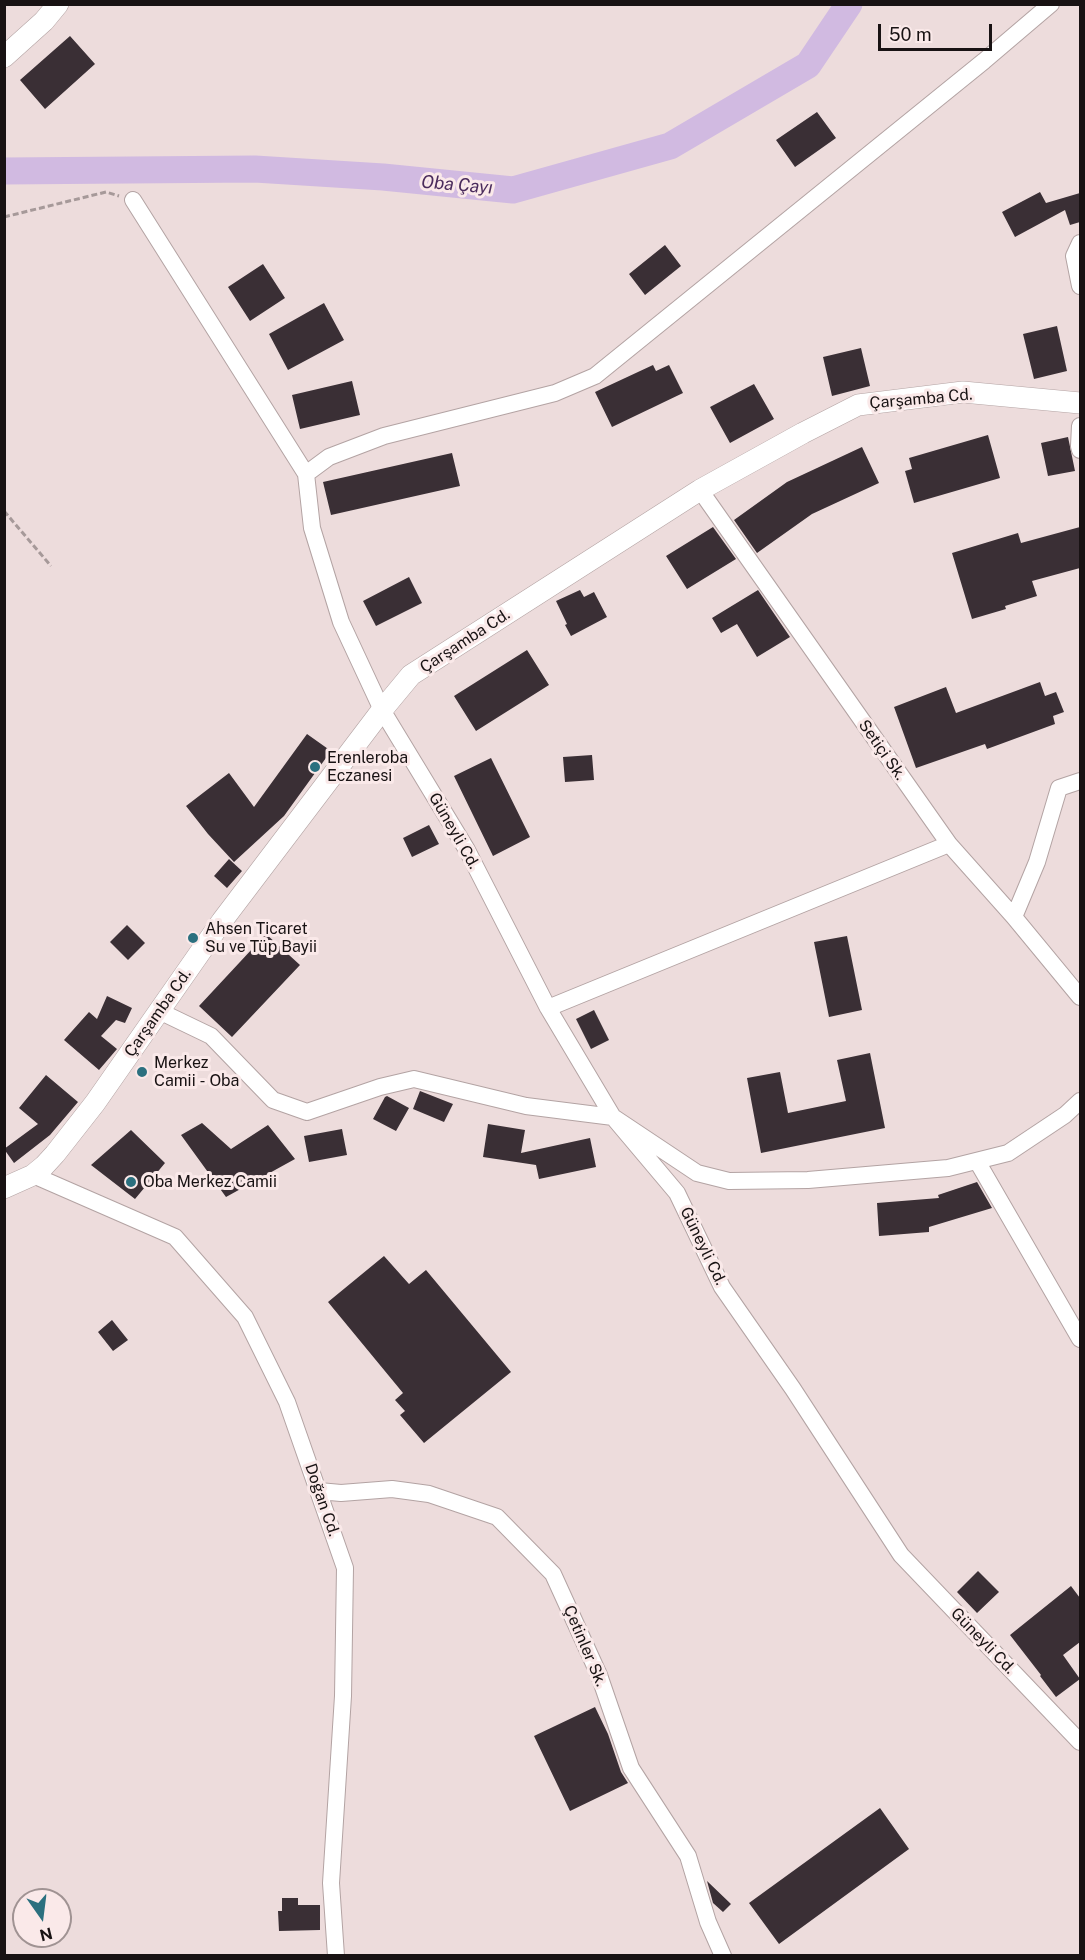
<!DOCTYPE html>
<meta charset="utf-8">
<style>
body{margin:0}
#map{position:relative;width:1085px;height:1960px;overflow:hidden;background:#eddcdc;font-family:"Public Sans",sans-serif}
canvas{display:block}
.frame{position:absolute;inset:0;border:6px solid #181213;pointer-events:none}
.north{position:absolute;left:12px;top:1888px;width:60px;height:60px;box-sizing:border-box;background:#fae9e9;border:2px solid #a09393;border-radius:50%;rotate:166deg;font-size:16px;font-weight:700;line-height:24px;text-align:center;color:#181213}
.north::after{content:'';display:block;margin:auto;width:21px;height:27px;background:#2b707f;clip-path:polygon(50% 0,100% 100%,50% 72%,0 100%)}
.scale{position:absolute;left:878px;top:24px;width:114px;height:27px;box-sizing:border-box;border:3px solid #181213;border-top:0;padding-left:8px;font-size:18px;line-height:21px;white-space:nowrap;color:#181213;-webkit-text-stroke:4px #fae9e9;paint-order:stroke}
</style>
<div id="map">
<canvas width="1085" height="1960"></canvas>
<div class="frame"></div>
<div class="north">N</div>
<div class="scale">50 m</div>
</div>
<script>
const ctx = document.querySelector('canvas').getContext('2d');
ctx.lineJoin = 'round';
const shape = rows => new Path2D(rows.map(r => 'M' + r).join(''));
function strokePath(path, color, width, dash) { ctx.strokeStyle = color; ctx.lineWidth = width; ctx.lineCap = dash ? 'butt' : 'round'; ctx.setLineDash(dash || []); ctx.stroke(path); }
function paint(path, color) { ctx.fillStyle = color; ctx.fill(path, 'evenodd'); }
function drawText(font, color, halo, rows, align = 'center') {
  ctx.font = font + ' "Public Sans",sans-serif'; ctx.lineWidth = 6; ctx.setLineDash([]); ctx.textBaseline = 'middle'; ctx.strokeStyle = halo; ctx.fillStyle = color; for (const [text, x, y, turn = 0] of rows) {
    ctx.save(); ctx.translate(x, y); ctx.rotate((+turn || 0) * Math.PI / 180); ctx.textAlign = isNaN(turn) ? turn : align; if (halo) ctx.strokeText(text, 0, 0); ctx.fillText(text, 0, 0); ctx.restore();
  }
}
const river = shape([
 [4,171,255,169,383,177,513,190,670,146,808,65,849,4]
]);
const building = shape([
 [70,36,95,64,45,109,20,80],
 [817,112,836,138,795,167,776,140],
 [1040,192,1046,203,1080,193,1080,222,1070,225,1065,210,1015,237,1002,212],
 [665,245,681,266,645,295,629,274],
 [263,264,285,298,250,321,228,287],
 [324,303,344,340,288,370,269,334],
 [1057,326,1067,371,1034,379,1023,334],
 [861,348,870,386,832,396,823,357],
 [653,365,656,371,669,365,683,393,612,427,595,392],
 [352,381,360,415,300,429,292,395],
 [754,384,774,419,730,443,710,407],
 [988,435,1000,478,914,503,905,471,912,469,909,458],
 [1068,437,1075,471,1048,476,1041,443],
 [862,447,879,483,812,514,757,553,734,520,787,482],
 [452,453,460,486,331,515,323,482],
 [713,527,736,559,687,589,666,556],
 [1080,527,1080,568,1032,581,1037,596,1005,606,1006,609,972,619,952,553,1018,533,1021,543],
 [409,577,422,603,376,626,363,601],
 [580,590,584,597,594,592,607,617,571,636,565,625,567,624,556,601],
 [758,590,790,637,757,657,737,624,721,633,712,618],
 [527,650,549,685,476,731,454,696],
 [1040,682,1045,696,1056,692,1064,712,1053,716,1055,724,987,749,985,744,916,768,894,707,946,687,956,713],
 [307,734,331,751,284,816,234,862,208,834,186,806,229,773,254,807],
 [592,755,594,780,565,782,563,757],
 [491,758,530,837,493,856,454,776],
 [429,825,439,844,412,857,403,838],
 [229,859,242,871,227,888,214,876],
 [127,925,145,943,128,960,110,942],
 [266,934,300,965,232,1037,199,1006],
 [847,936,862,1010,829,1017,814,942],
 [107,996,132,1008,125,1023,116,1020,101,1036,117,1049,99,1070,64,1040,89,1012,97,1019],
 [594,1010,609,1040,591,1049,576,1019],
 [870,1053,885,1128,761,1153,747,1078,780,1072,788,1113,846,1101,837,1060],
 [46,1075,78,1102,50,1135,14,1163,4,1149,38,1124,19,1108],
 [420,1091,453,1104,444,1122,413,1109],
 [387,1096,409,1108,396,1131,373,1119,385,1097],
 [202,1123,231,1149,268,1125,295,1159,226,1197,181,1135],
 [488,1124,525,1130,521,1153,590,1138,596,1167,539,1179,536,1165,483,1157],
 [342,1129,347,1155,309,1162,304,1136],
 [131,1130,165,1163,135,1199,91,1165],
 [977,1182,992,1208,929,1227,929,1232,879,1236,877,1203,939,1198,938,1195],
 [384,1256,409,1284,426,1270,511,1372,424,1443,400,1415,405,1411,395,1400,403,1393,328,1302],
 [112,1320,128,1340,113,1351,98,1332],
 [978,1571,999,1592,977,1613,957,1592],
 [1071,1586,1080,1598,1080,1642,1063,1655,1080,1679,1056,1697,1040,1676,1041,1675,1010,1635],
 [595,1707,608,1734,621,1772,628,1783,570,1811,534,1736],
 [880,1808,909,1849,779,1944,749,1903],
 [707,1881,731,1904,723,1912,713,1903],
 [282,1898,298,1898,298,1905,320,1905,320,1930,279,1931,278,1911,282,1911]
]);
const path = shape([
 [4,217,106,192,119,196],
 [4,511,51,566]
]);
const minor = shape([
 [1051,4,984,61,595,376,555,393,384,436,329,457,306,474,312,528,341,622,382,710,467,850,548,1008,613,1117,677,1193,722,1287,793,1389,901,1555,1080,1742],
 [133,200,306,474],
 [1080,243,1074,256,1080,286],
 [1080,426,1079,446,1080,450],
 [700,490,949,844,1014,917,1080,997],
 [1014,917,1037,862,1059,788,1080,781],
 [548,1008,949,844],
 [159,1011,211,1036,273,1100,307,1112,380,1087,414,1079,526,1106,613,1117,697,1173,729,1181,808,1180,948,1168,1008,1153,1065,1115,1080,1101],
 [977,1161,1080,1339],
 [33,1175,175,1237,245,1317,287,1402,345,1568,343,1696,331,1883,336,1956],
 [319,1491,341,1493,392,1489,429,1494,497,1517,553,1574,599,1675,631,1768,688,1856,708,1922,723,1956]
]);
const tertiary = shape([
 [4,57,44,21,58,4],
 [4,1188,33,1175,44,1166,55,1154,95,1103,222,921,382,710,411,675,700,490,803,433,858,405,963,392,1080,403]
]);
const markers = [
 [315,767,6,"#2b707f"],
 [193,938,6,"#2b707f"],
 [142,1072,6,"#2b707f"],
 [131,1182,6,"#2b707f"]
];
const streetNames = [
 ["Çarşamba Cd.",921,399,-5],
 ["Çarşamba Cd.",465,641,-33],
 ["Setiçi Sk.",882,750,55],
 ["Güneyli Cd.",454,831,60],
 ["Çarşamba Cd.",158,1013,-55],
 ["Güneyli Cd.",703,1246,64],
 ["Doğan Cd.",322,1500,71],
 ["Güneyli Cd.",983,1641,46],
 ["Çetinler Sk.",585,1646,67]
];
const poiNames = [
 ["Erenleroba",327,758],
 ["Eczanesi",327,776],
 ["Ahsen Ticaret",205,929],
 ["Su ve Tüp Bayii",205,947],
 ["Merkez",154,1063],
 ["Camii - Oba",154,1081],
 ["Oba Merkez Camii",143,1182]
];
const waterNames = [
 ["Oba Çayı",457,185,5]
];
strokePath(river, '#d1bae1', 27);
paint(building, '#3a2f35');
strokePath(minor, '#b3a3a3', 18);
strokePath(tertiary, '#b3a3a3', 22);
strokePath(path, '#a69999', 3, [6, 3]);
strokePath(minor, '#fff', 16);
strokePath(tertiary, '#fff', 21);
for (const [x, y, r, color] of markers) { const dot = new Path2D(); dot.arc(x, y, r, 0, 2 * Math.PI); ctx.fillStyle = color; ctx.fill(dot); strokePath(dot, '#fae9e9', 2); }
drawText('16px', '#181213', '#fae9e9', streetNames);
drawText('16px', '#181213', '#fae9e9', poiNames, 'left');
drawText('italic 18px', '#4a2b5c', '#fae9e9', waterNames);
</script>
